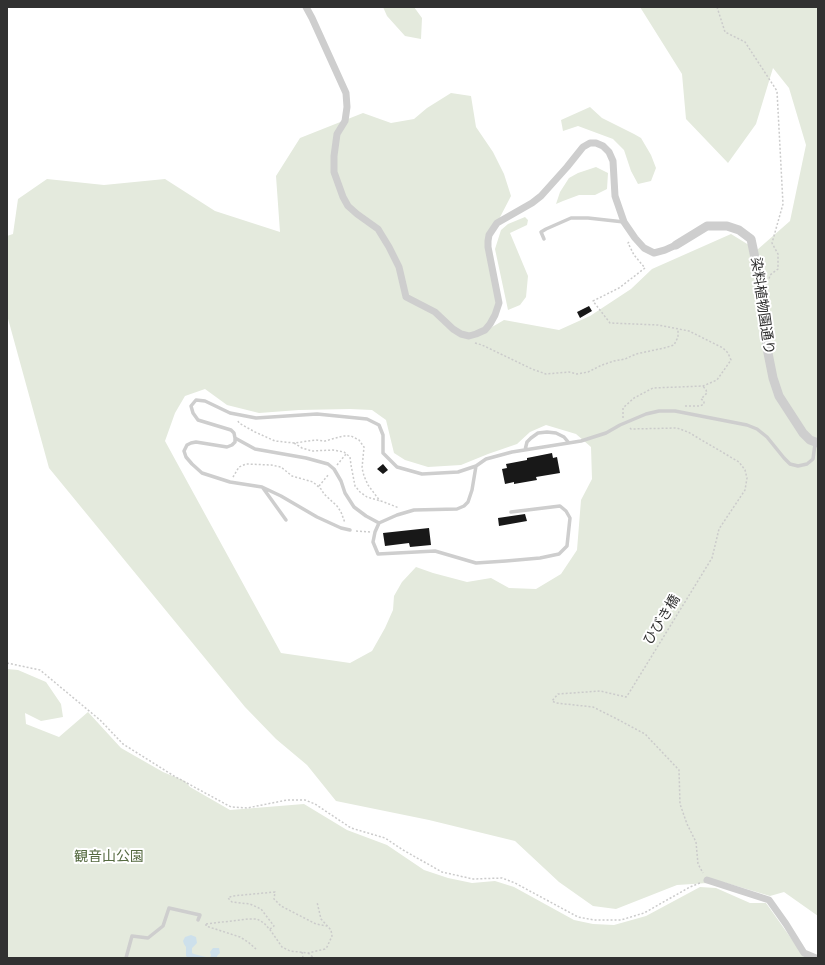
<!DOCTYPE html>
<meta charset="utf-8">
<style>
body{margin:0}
#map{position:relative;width:825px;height:965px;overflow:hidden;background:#fff;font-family:"PT Sans Narrow",sans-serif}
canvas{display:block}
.frame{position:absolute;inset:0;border:8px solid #313131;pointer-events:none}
</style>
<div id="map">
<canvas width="825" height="965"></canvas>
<div class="frame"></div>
</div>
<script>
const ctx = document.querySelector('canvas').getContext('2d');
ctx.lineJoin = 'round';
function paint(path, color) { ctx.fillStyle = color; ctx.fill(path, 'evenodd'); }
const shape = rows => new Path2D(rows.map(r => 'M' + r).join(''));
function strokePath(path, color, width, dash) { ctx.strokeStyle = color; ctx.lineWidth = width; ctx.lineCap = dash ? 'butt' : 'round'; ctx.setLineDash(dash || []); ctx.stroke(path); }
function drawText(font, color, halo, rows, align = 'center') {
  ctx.font = font + ' "PT Sans Narrow","Noto Sans JP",sans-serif'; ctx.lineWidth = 4; ctx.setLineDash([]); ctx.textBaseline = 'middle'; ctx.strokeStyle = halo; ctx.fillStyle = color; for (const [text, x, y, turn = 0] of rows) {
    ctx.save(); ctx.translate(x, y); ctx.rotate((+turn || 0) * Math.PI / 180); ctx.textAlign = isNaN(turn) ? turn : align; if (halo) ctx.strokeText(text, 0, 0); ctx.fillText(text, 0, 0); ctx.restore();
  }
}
const green = shape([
 [383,7,414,7,422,18,421,39,405,36,387,16],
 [640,7,818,7,818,916,784,892,770,896,723,882,677,885,616,909,593,906,559,882,515,841,429,820,336,801,307,765,276,739,245,707,49,468,7,315,7,236,13,234,18,199,47,179,104,185,165,179,215,211,280,232,276,176,300,138,363,113,391,123,414,119,427,108,451,93,471,96,476,127,493,152,504,174,511,196,497,223,489,235,499,303,487,330,504,320,559,330,590,316,631,289,652,269,731,234,757,250,790,221,806,145,789,88,773,68,756,124,728,163,686,119,682,74],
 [205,389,227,405,259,413,299,410,350,409,372,410,386,420,394,453,405,460,428,467,461,465,488,454,517,444,530,432,546,425,576,434,591,447,592,479,581,500,577,550,561,574,536,589,509,588,491,578,467,582,433,573,416,567,402,582,394,596,393,610,385,628,372,651,350,663,281,653,165,441,175,413,185,396],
 [590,107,602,118,634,134,641,138,651,155,656,168,651,181,638,184,631,171,624,150,613,139,578,126,563,131,561,120],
 [596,167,608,173,607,189,595,195,579,195,563,201,556,204,560,192,569,178,578,173],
 [525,217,528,220,527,225,510,233,528,276,526,297,520,305,508,310,495,249,501,230,508,224],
 [7,669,18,670,46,682,61,704,63,717,41,721,25,713,26,724,59,737,88,712,121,748,163,772,185,781,190,787,230,810,304,804,347,830,387,845,424,870,448,878,472,883,495,881,514,887,574,920,593,924,614,925,646,916,700,887,716,888,750,903,766,903,805,958,7,958]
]);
const water = shape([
 [191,935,196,937,197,943,192,948,192,953,194,954,210,958,211,955,210,952,213,948,219,948,220,953,217,956,217,958,188,958,186,956,186,947,184,944,183,941,185,937]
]);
const building = shape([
 [589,306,592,311,580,318,577,312],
 [552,453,553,458,557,457,560,473,536,477,537,480,514,484,514,482,505,484,502,469,507,468,506,464,527,460,527,458],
 [383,464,388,470,383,474,377,469],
 [525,514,527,521,499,526,498,518],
 [429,528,431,545,410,547,409,543,385,546,383,533]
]);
const path = shape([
 [717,7,725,32,745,42,777,91,783,204,772,243,778,254,778,269,770,275,769,279],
 [475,343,482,345,532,369,546,374,569,372,577,374,588,372,602,365,614,361,625,359,636,354,664,348,674,345,678,337,678,329],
 [685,406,700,406,704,404,704,401,701,399,707,393,706,390,703,386],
 [623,418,623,408,634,398,653,388,703,386,717,380,731,360,728,353,723,348,689,331,658,325,610,323,593,301,619,288,645,268,634,255,628,243,629,242],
 [238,421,239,423,255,432,275,441,294,443,316,440,325,441,343,436,351,436,359,440,364,447,362,468,364,476,368,485,380,501],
 [630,428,631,429,677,428,688,432,739,462,745,470,747,478,745,490,719,529,712,558,629,693,626,697,600,691,558,694,552,701,556,703,593,707,617,719,645,734,679,770,680,804,687,824,696,842,698,864,703,873],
 [294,443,302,448,312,451,333,450,344,452,350,457,351,465,355,486,360,492,367,497,384,502,399,508],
 [337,465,346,454],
 [233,477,239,467,246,464,271,465,281,467,292,476,313,482,321,489,324,494,337,506,341,512,345,523],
 [319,486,329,474],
 [356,531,370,532],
 [7,663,40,670,100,720,123,744,174,776,231,807,247,808,287,800,305,800,315,804,351,828,385,838,403,850,442,872,473,879,502,878,515,883,578,917,594,920,621,920,644,913,690,887,700,883],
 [206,924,248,919,257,919,264,923,271,931,282,947,290,951,308,953,325,949,327,947,332,936,331,930,321,919,317,902],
 [206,924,206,926,240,937,248,942,256,949],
 [270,929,274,926,261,909,250,904,232,902,228,898,232,896,275,892,274,899,281,906,316,924,327,926],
 [302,952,303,958],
 [308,953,314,958]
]);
const service = shape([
 [544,239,541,232,546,229,571,218,588,218,624,222],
 [235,438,255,449,306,458,328,464,334,469,341,481,345,493,354,507,366,516,379,523],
 [525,450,527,442,531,438,538,433,547,432,556,433,564,437,569,443],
 [476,466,472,490,468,502,464,506,457,509,414,510,397,515,379,523,375,532,373,542,378,554,435,551,476,563,506,561,540,558,559,554,567,546,570,518,566,511,560,506,511,512],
 [263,488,286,520],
 [350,530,341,528,317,517,281,496,262,487,230,482,202,473,192,464,186,457,184,451,187,445,191,443,196,442,227,447,232,445,235,442,235,438,234,433,231,430,198,420,193,413,191,406,196,400,205,401,230,413,256,418,317,414,367,419,379,425,383,435,383,453,397,467,422,474,458,472,476,466,486,459,512,452,581,441,606,433,620,425,646,414,659,411,675,411,747,425,757,429,767,437,784,458,790,464,798,466,807,464,813,459,815,444],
 [126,958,132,936,148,938,163,926,169,908,200,915,198,920]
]);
const minor = shape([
 [306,7,312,18,346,93,347,107,345,121,337,134,334,156,334,172,343,197,348,206,357,214,378,229,389,247,399,267,406,297,435,312,453,329,461,334,469,336,476,334,485,330,490,324,495,315,499,303,488,247,488,241,489,235,497,223,532,203,541,196,567,167,583,147,590,143,596,143,603,146,609,152,613,161,615,196,624,222,635,238,644,248,654,253,665,250,676,245],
 [707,880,769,900,786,924,804,953,816,958]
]);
const tertiary = shape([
 [676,245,707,226,727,226,739,230,751,239,763,296,767,348,773,378,779,396,803,433,810,440,818,443]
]);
const streetNames = [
 ["染料植物園通り",762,306,82],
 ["ひびき橋",662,620,-58]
];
const parkNames = [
 ["観音山公園",109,857]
];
paint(green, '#e4eadd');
paint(water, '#cde0eb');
paint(building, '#181818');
strokePath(path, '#cbcbcb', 1.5, [2, 2]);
strokePath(service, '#cecece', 3.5);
strokePath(minor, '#cecece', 7);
strokePath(tertiary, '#cecece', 9);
drawText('14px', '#313131', '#fff', streetNames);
drawText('14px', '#556a40', '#fff', parkNames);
</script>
